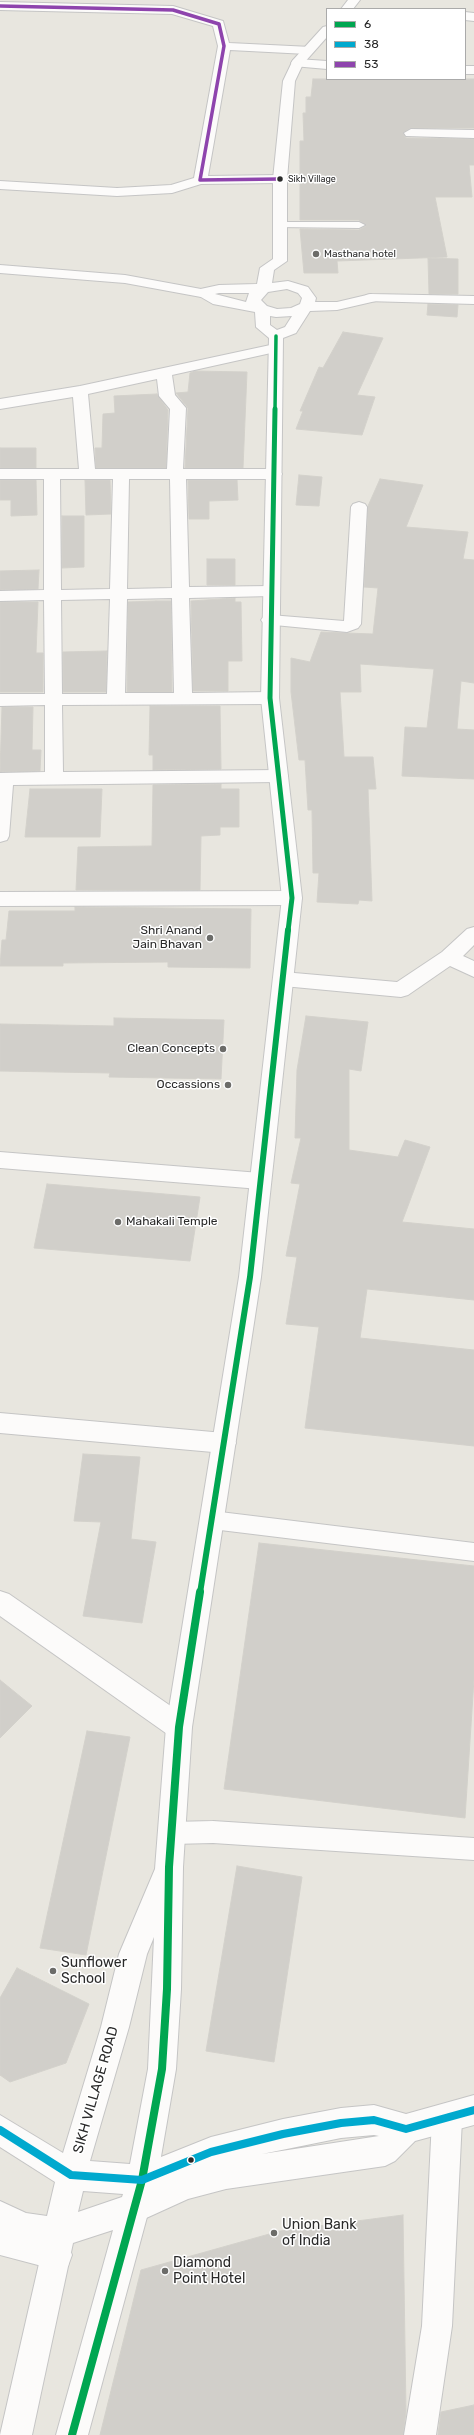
<!DOCTYPE html>
<style>
body{margin:0}
#map{position:relative;width:474px;height:2435px;overflow:hidden;background:#e8e6df;font-family:Rubik,sans-serif}
canvas{display:block}
.legend{position:absolute;left:326px;top:8px;width:140px;height:72px;box-sizing:border-box;background:#fff;border:1px solid #aaa;margin:0;padding:5px 7px;list-style:none;font-size:12px;color:#2a2a2a}
.legend li{display:flex;align-items:center;gap:8px;height:20px}
.legend b{width:20px;border:1px solid #aaa}
</style>
<div id="map">
<canvas width="474" height="2435"></canvas>
<ul class="legend">
<li><b style="height:5px;background:#00a651"></b>6</li>
<li><b style="height:5px;background:#00a9ce"></b>38</li>
<li><b style="height:5px;background:#8e44ad"></b>53</li>
</ul>
</div>
<script>
const ctx = document.querySelector('canvas').getContext('2d');
ctx.lineJoin = 'round';
function paint(path, color) { ctx.fillStyle = color; ctx.fill(path, 'evenodd'); }
const shape = rows => new Path2D(rows.map(r => 'M' + r).join(''));
function strokePath(path, color, width, dash) { ctx.strokeStyle = color; ctx.lineWidth = width; ctx.lineCap = dash ? 'butt' : 'round'; ctx.setLineDash(dash || []); ctx.stroke(path); }
function drawText(font, color, halo, rows, align = 'center') {
  ctx.font = font + ' Rubik,sans-serif'; ctx.lineWidth = 3; ctx.setLineDash([]); ctx.textBaseline = 'middle'; ctx.strokeStyle = halo; ctx.fillStyle = color; for (const [text, x, y, turn = 0] of rows) {
    ctx.save(); ctx.translate(x, y); ctx.rotate((+turn || 0) * Math.PI / 180); ctx.textAlign = isNaN(turn) ? turn : align; if (halo) ctx.strokeText(text, 0, 0); ctx.fillText(text, 0, 0); ctx.restore();
  }
}
const building = shape([
 [313,79,474,79,474,128,411,128,403,133,406,138,474,139,474,165,469,165,472,197,435,197,447,257,337,261,338,273,304,273,300,229,359,230,366,226,359,220,300,220,300,141,304,141,303,113,306,113,306,97,311,97,313,79],
 [428,258,458,259,458,294,429,294,428,258],
 [428,304,458,305,457,317,427,315,428,304],
 [343,332,383,338,357,395,375,397,362,435,296,429,303,411,300,411,319,367,323,368,343,332],
 [195,371,247,372,243,468,185,468,188,408,176,393,188,392,190,373,195,371],
 [157,394,168,410,166,468,96,468,95,448,102,448,103,414,115,413,114,396,157,394],
 [0,448,36,448,36,468,0,468,0,448],
 [299,475,322,477,319,506,296,505,299,475],
 [380,479,423,485,406,527,468,532,463,559,474,560,474,683,461,681,457,729,474,730,474,779,402,776,405,727,427,728,434,669,360,664,361,692,340,692,344,757,373,757,376,789,368,789,372,901,359,900,358,904,317,902,319,873,313,873,312,810,308,810,305,760,299,760,291,692,291,658,310,662,321,632,373,634,378,588,364,587,368,506,380,479],
 [0,480,36,480,37,515,11,516,11,500,0,500,0,480],
 [85,480,110,480,111,514,86,515,85,480],
 [188,480,237,480,238,500,209,501,209,519,189,519,188,480],
 [62,516,84,516,84,567,62,568,62,516],
 [207,559,235,559,235,585,207,585,207,559],
 [39,570,38,589,0,590,0,571,39,570],
 [235,598,235,602,241,602,242,661,228,661,228,691,193,691,191,601,235,598],
 [156,601,171,601,172,692,127,692,128,602,156,601],
 [0,602,38,602,36,653,43,653,43,692,0,692,0,602],
 [107,651,106,692,63,692,63,652,107,651],
 [150,706,220,706,221,769,153,770,153,755,149,755,150,706],
 [2,707,33,707,32,750,41,750,40,771,0,772,2,707],
 [221,784,221,789,239,789,239,827,220,827,220,835,201,836,200,890,76,890,78,847,152,846,153,785,221,784],
 [30,789,102,789,100,837,25,837,30,789],
 [75,907,251,909,250,968,168,967,168,962,63,963,63,966,0,966,2,940,6,940,9,911,75,911,75,907],
 [306,1016,368,1022,361,1071,349,1069,349,1150,398,1157,405,1140,430,1147,402,1222,474,1229,474,1300,367,1289,360,1338,474,1350,474,1446,305,1428,319,1327,286,1324,297,1257,286,1256,300,1184,291,1183,301,1138,295,1138,297,1070,306,1016],
 [114,1018,224,1020,221,1079,109,1077,110,1073,0,1071,0,1024,114,1026,114,1018],
 [47,1184,200,1197,190,1261,34,1248,47,1184],
 [83,1454,140,1457,131,1539,156,1542,142,1623,83,1616,101,1522,74,1521,83,1454],
 [259,1543,474,1566,474,1679,465,1818,224,1789,259,1543],
 [0,1680,32,1706,0,1738,0,1680],
 [87,1731,130,1737,86,1955,40,1948,87,1731],
 [237,1866,302,1877,274,2062,206,2051,237,1866],
 [17,1968,89,2004,66,2063,10,2082,0,2075,0,1998,17,1968],
 [403,2215,406,2412,403,2435,100,2435,141,2270,280,2231,403,2215],
 [474,2405,474,2435,438,2435,441,2412,474,2405]
]);
const service = shape([
 [281,222,359,222,365,225,359,228,277,227,277,223,281,222],
 [212,1511,474,1543,474,1561,212,1529,205,1526,202,1520,205,1514,212,1511],
 [213,1821,474,1838,474,1860,213,1843,172,1844,164,1840,161,1833,164,1826,172,1822,213,1821]
]);
const minor = shape([
 [0,2,173,6,223,21,229,43,311,47,313,50,307,54,230,50,208,176,280,175,287,179,280,183,201,184,172,193,117,196,0,189,0,181,117,188,171,185,194,178,218,46,213,26,172,14,0,10,0,2],
 [465,12,474,13,474,21,465,20,465,12],
 [297,59,327,61,327,69,293,66,291,63,293,60,297,59],
 [465,66,474,66,474,74,465,74,465,66],
 [411,129,474,130,474,138,406,136,404,133,411,129],
 [275,344,282,348,280,351,172,375,175,395,186,408,183,469,274,469,280,471,282,474,280,477,274,479,186,479,189,587,271,586,277,587,279,591,277,595,271,596,189,598,192,693,270,692,276,694,279,698,276,702,270,704,62,705,63,772,279,770,286,772,288,776,286,780,279,782,13,785,9,836,7,840,0,842,0,773,45,772,45,705,0,706,0,694,45,694,44,600,0,601,0,591,44,590,44,479,0,479,0,469,79,469,73,397,0,409,0,399,80,386,275,344],
 [157,379,159,396,170,409,167,469,95,469,88,394,157,379],
 [60,479,113,479,110,589,61,590,60,479],
 [129,479,170,479,172,588,127,589,129,479],
 [172,598,174,693,125,693,127,599,172,598],
 [110,599,107,694,62,694,61,600,110,599],
 [359,502,365,504,367,507,361,624,358,628,347,632,264,624,261,620,264,616,270,615,344,621,351,507,353,504,359,502],
 [292,891,299,893,302,898,299,903,292,905,0,906,0,892,292,891],
 [474,927,474,945,463,956,474,961,474,977,450,966,408,995,401,997,283,986,276,984,273,979,276,974,283,972,397,982,442,952,467,929,474,927],
 [0,1152,260,1173,268,1175,271,1181,268,1187,260,1189,0,1168,0,1152],
 [0,1413,224,1433,232,1436,236,1443,232,1450,224,1453,0,1433,0,1413],
 [0,1591,9,1594,188,1718,192,1727,188,1736,179,1739,170,1736,0,1616,0,1591],
 [447,2104,457,2109,462,2119,452,2326,436,2435,404,2435,422,2326,432,2119,437,2109,447,2104]
]);
const tertiary = shape([
 [0,265,125,275,201,289,208,293,201,297,125,283,0,273,0,265],
 [371,294,474,296,474,304,366,301,364,298,366,295,371,294],
 [474,2095,474,2125,415,2141,395,2161,385,2166,226,2189,188,2199,133,2224,122,2220,118,2209,122,2198,136,2192,131,2191,127,2180,131,2169,211,2137,283,2119,341,2108,374,2105,406,2114,474,2095],
 [374,2135,379,2136,262,2154,341,2138,374,2135],
 [0,2225,68,2244,72,2255,68,2266,57,2270,0,2255,0,2225]
]);
const secondary = shape([
 [348,0,360,0,353,9,341,9,348,0],
 [327,26,327,37,303,64,295,81,287,179,287,261,274,270,272,283,288,281,308,287,316,298,315,302,337,302,371,294,378,298,376,301,337,310,310,311,296,333,283,338,279,698,302,898,261,1277,192,1727,183,1867,181,1989,176,2069,157,2180,88,2435,56,2435,113,2230,73,2243,32,2435,0,2435,43,2246,23,2243,0,2232,0,2201,26,2213,47,2216,55,2182,0,2147,0,2115,63,2153,101,2027,119,1954,155,1869,166,1727,239,1277,282,898,261,698,269,338,256,327,255,312,213,304,194,293,196,290,219,285,257,284,260,268,273,259,273,179,283,81,293,60,323,27,327,26],
 [287,289,298,293,302,298,300,304,291,308,277,309,267,306,261,300,268,292,287,289],
 [249,293,246,302,215,294,219,293,249,293],
 [270,316,276,317,292,316,285,327,277,330,270,325,270,316],
 [154,1937,148,2069,130,2164,90,2161,129,2027,147,1954,154,1937],
 [83,2191,123,2194,122,2197,78,2212,83,2191]
]);
const bus1Far3 = shape([
 [275,410,276,336]
]);
const bus1Far2 = shape([
 [275,409,270,698,292,898,288,931]
]);
const bus1Far1 = shape([
 [200,1593,250,1277,288,930]
]);
const bus1 = shape([
 [72,2435,142,2180,162,2069,167,1989,169,1867,179,1727,200,1592]
]);
const bus2 = shape([
 [0,2130,71,2175,142,2180,211,2152,283,2134,341,2123,374,2120,406,2129,474,2110]
]);
const bus3 = shape([
 [0,6,173,10,219,24,224,46,200,180,280,179]
]);
const markers = [
 [280,179,3.5,"#2a2a2a"],
 [316,254,4,"#6c6c69"],
 [210,938,4,"#6c6c69"],
 [223,1049,4,"#6c6c69"],
 [228,1085,4,"#6c6c69"],
 [118,1222,4,"#6c6c69"],
 [53,1971,4,"#6c6c69"],
 [191,2160,3.5,"#2a2a2a"],
 [274,2233,4,"#6c6c69"],
 [165,2271,4,"#6c6c69"]
];
const farBusnames = [
 ["Sikh Village",288,179]
];
const farPoinames = [
 ["Masthana hotel",324,254]
];
const poiNames = [
 ["Shri Anand",202,931],
 ["Jain Bhavan",202,945],
 ["Clean Concepts",215,1049],
 ["Occassions",220,1085],
 ["Mahakali Temple",126,1222,"left"]
];
const nearPoinames = [
 ["Sunflower",61,1963],
 ["School",61,1979],
 ["Union Bank",282,2225],
 ["of India",282,2241],
 ["Diamond",173,2263],
 ["Point Hotel",173,2279]
];
const nearStreetnames = [
 ["SIKH VILLAGE ROAD",96,2090,-74]
];
paint(building, '#d1cfca');
strokePath(building, '#d3d1cb', 1);
strokePath(service, '#c5c5c5', 2);
strokePath(minor, '#c5c5c5', 2);
strokePath(tertiary, '#c5c5c5', 2);
strokePath(secondary, '#c5c5c5', 2);
paint(service, '#fcfbfa');
paint(minor, '#fcfbfa');
paint(tertiary, '#fcfbfa');
paint(secondary, '#fcfbfa');
strokePath(bus1Far3, '#00a651', 3.5);
strokePath(bus1Far2, '#00a651', 5);
strokePath(bus1Far1, '#00a651', 6);
strokePath(bus1, '#00a651', 8);
strokePath(bus2, '#00a9ce', 8);
strokePath(bus3, '#8e44ad', 3.5);
for (const [x, y, r, color] of markers) { const dot = new Path2D(); dot.arc(x, y, r, 0, 2 * Math.PI); ctx.fillStyle = color; ctx.fill(dot); strokePath(dot, '#fff', 1.5); }
drawText('9px', '#2a2a2a', '#fff', farBusnames, 'left');
drawText('10px', '#2a2a2a', '#fff', farPoinames, 'left');
drawText('12px', '#2a2a2a', '#fff', poiNames, 'right');
drawText('14px', '#2a2a2a', '#fff', nearPoinames, 'left');
drawText('14px', '#2a2a2a', '#fff', nearStreetnames);
</script>
